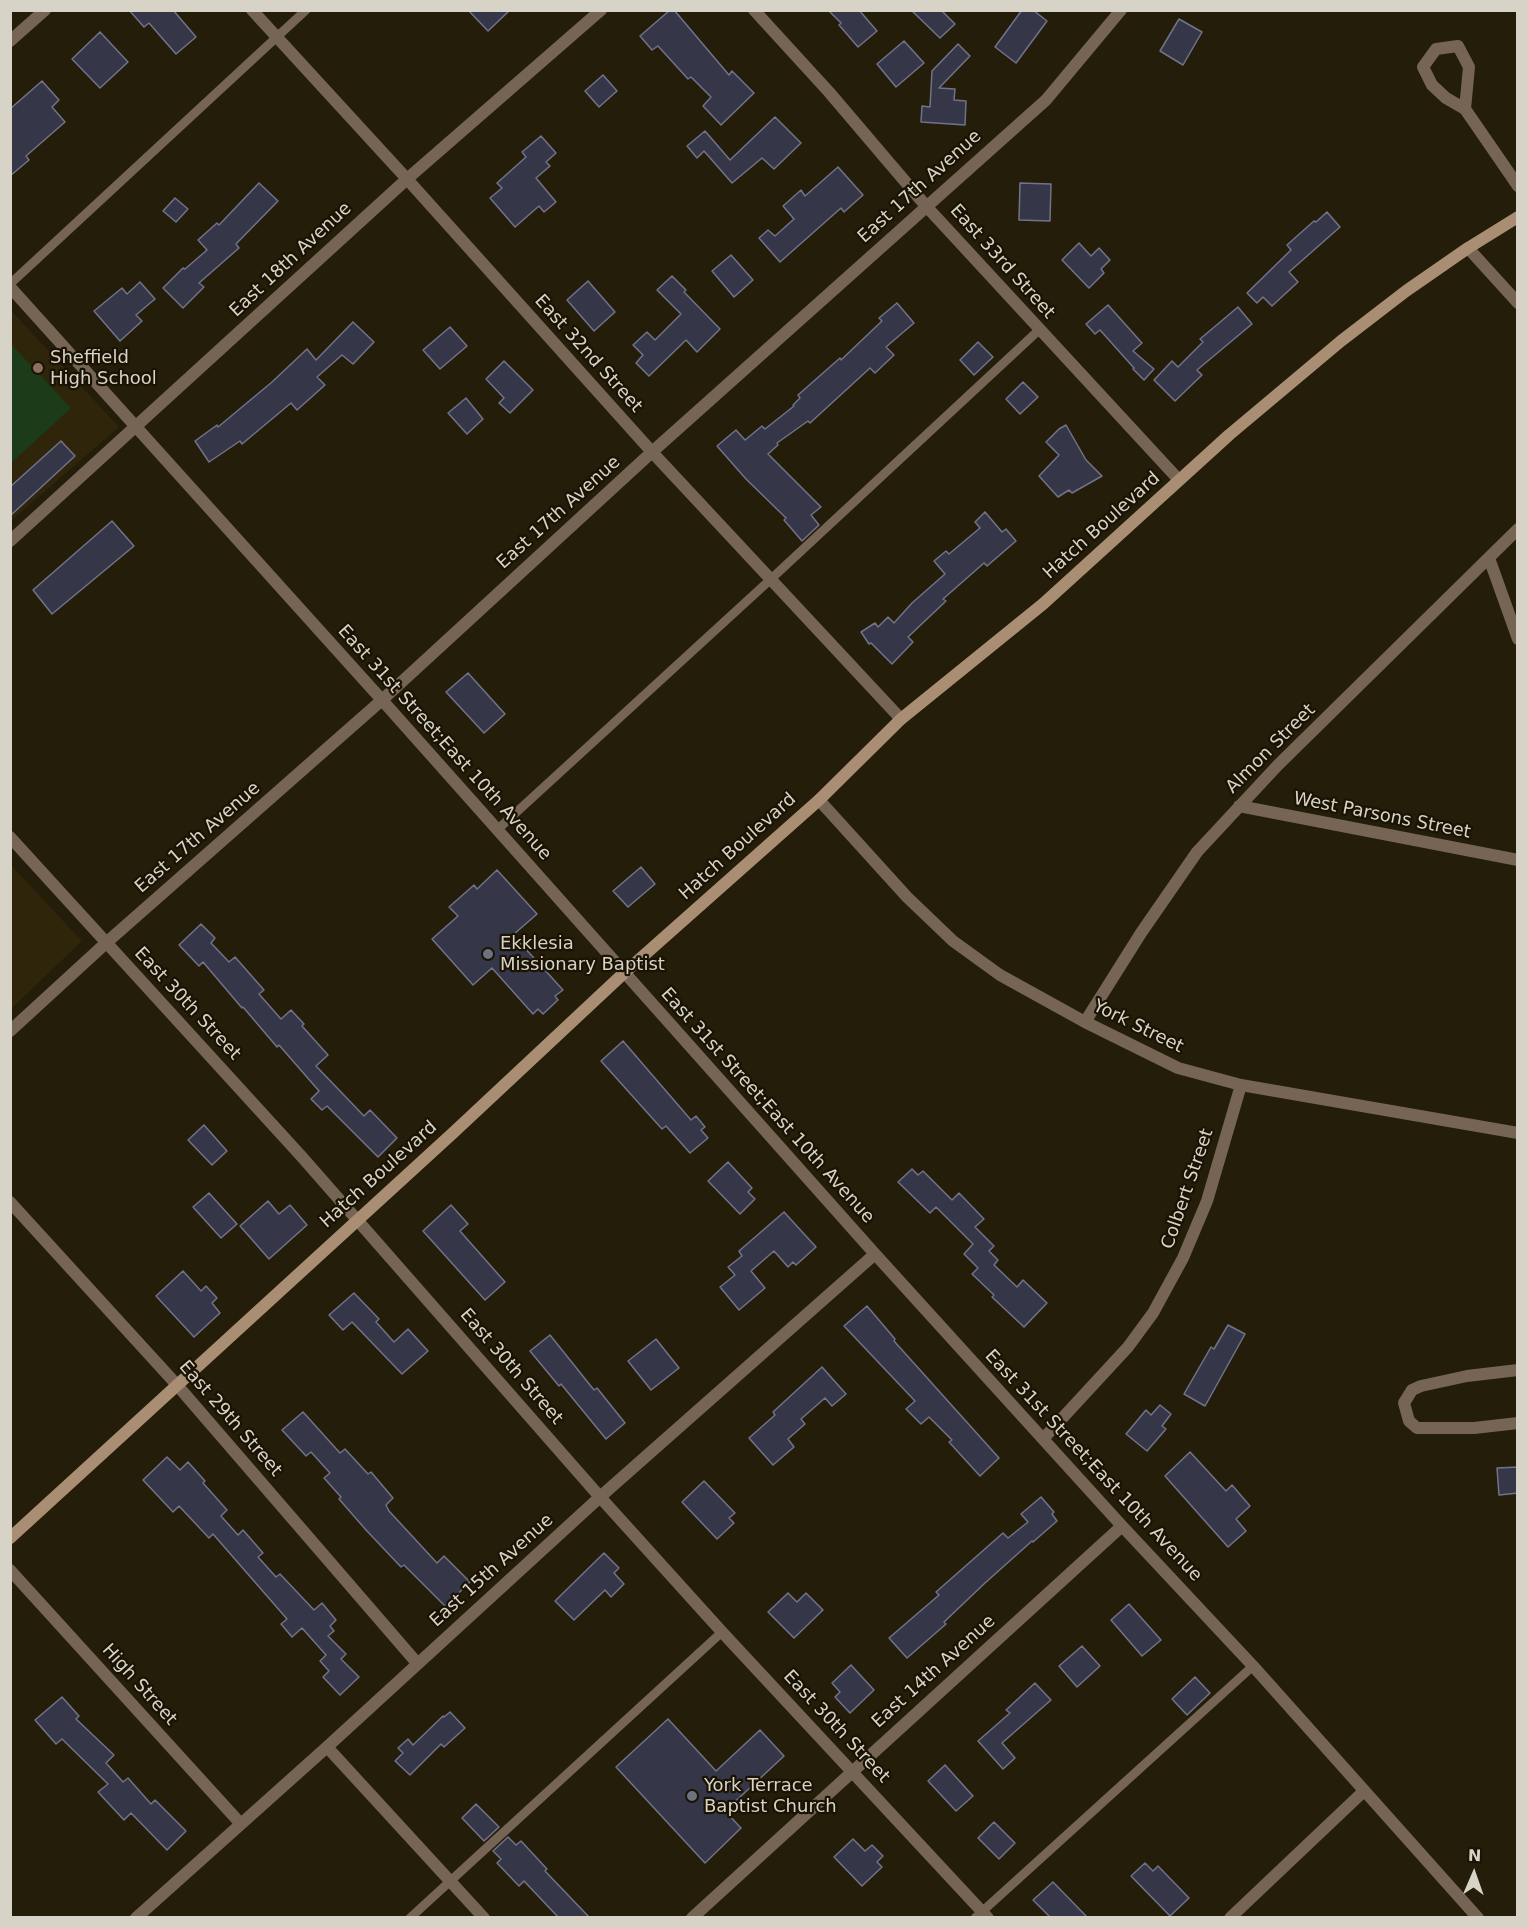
<!DOCTYPE html>
<style>
body{margin:0}
#map{position:relative;width:1528px;height:1928px;overflow:hidden;background:#231d0a;font-family:"DejaVu Sans",sans-serif}
canvas{display:block}
.frame{position:absolute;inset:0;border:12px solid #d7d3c7;pointer-events:none}
.north{position:absolute;left:1444px;top:1844px;width:60px;height:60px;-webkit-text-stroke:4px #1a1303;paint-order:stroke;rotate:2deg;font-size:16px;font-weight:700;line-height:24px;text-align:center;color:#d7d3c7}
.north::after{content:'';display:block;margin:auto;width:21px;height:27px;background:#d7d3c7;clip-path:polygon(50% 0,100% 100%,50% 72%,0 100%)}
</style>
<div id="map">
<canvas width="1528" height="1928"></canvas>
<div class="frame"></div>
<div class="north">N</div>
</div>
<script>
const ctx = document.querySelector('canvas').getContext('2d');
ctx.lineJoin = 'round';
function paint(path, color) { ctx.fillStyle = color; ctx.fill(path, 'evenodd'); }
const shape = rows => new Path2D(rows.map(r => 'M' + r).join(''));
function strokePath(path, color, width, dash) { ctx.strokeStyle = color; ctx.lineWidth = width; ctx.lineCap = dash ? 'butt' : 'round'; ctx.setLineDash(dash || []); ctx.stroke(path); }
function drawText(font, color, halo, rows, align = 'center') {
  ctx.font = font + ' "DejaVu Sans",sans-serif'; ctx.lineWidth = 4.5; ctx.setLineDash([]); ctx.textBaseline = 'middle'; ctx.strokeStyle = halo; ctx.fillStyle = color; for (const [text, x, y, turn = 0] of rows) {
    ctx.save(); ctx.translate(x, y); ctx.rotate((+turn || 0) * Math.PI / 180); ctx.textAlign = isNaN(turn) ? turn : align; if (halo) ctx.strokeText(text, 0, 0); ctx.fillText(text, 0, 0); ctx.restore();
  }
}
const built = shape([
 [10,309,119,427,11,521,10,521],
 [11,865,82,941,11,1009]
]);
const green = shape([
 [11,344,71,408,11,463]
]);
const building = shape([
 [129,10,173,10,196,37,176,54,149,23,144,27,129,10],
 [468,10,510,10,488,31,468,10],
 [670,10,674,10,729,75,732,71,754,93,721,125,703,106,711,97,691,77,688,79,658,46,652,50,640,36,670,10],
 [828,10,859,10,877,31,858,47,839,25,841,23,828,10],
 [911,10,941,10,955,24,940,38,911,10],
 [1022,10,1033,10,1047,21,1016,63,995,47,1022,10],
 [1179,19,1202,32,1183,65,1160,51,1179,19],
 [100,32,128,62,100,88,72,59,100,32],
 [904,41,924,63,896,87,877,64,904,41],
 [958,44,970,56,939,88,955,89,954,100,966,101,965,125,921,122,922,106,930,107,932,71,958,44],
 [603,75,617,91,599,107,585,91,603,75],
 [42,81,59,100,52,107,65,122,26,156,29,160,10,176,10,109,42,81],
 [775,117,801,143,774,169,762,158,732,183,704,151,697,158,687,146,705,131,730,160,775,117],
 [541,136,556,153,546,162,550,166,536,178,556,202,544,212,539,206,515,227,490,198,502,188,497,183,526,157,522,152,541,136],
 [838,167,863,195,844,212,841,208,780,262,759,238,768,230,775,236,794,219,783,206,801,190,805,196,838,167],
 [259,183,278,201,236,244,239,248,199,283,204,287,183,308,163,288,183,268,185,269,207,250,198,240,217,223,219,225,259,183],
 [1020,183,1051,184,1050,221,1019,220,1020,183],
 [175,198,188,209,176,222,163,211,175,198],
 [1327,212,1340,227,1289,272,1298,282,1272,306,1263,297,1257,303,1247,293,1291,250,1287,245,1314,221,1316,222,1327,212],
 [1079,243,1091,256,1099,248,1110,260,1101,269,1104,273,1089,288,1062,260,1079,243],
 [731,255,753,280,734,297,712,271,731,255],
 [672,276,686,290,684,292,720,329,697,352,686,340,649,376,636,363,643,355,633,345,647,332,655,340,681,314,657,290,672,276],
 [588,281,615,312,594,331,567,300,588,281],
 [140,282,155,299,136,315,142,321,120,341,94,311,122,288,127,294,140,282],
 [897,303,914,323,886,347,894,355,875,373,870,368,810,423,808,421,777,443,778,445,768,454,821,507,811,515,819,525,802,541,784,520,786,518,746,479,717,446,736,430,745,440,762,426,765,429,794,406,793,405,800,398,798,395,840,358,841,360,882,321,879,318,897,303],
 [1108,305,1142,343,1133,351,1154,369,1144,380,1133,369,1134,368,1100,330,1095,334,1086,324,1108,305],
 [1238,307,1252,324,1197,370,1202,375,1175,401,1154,380,1172,361,1178,367,1203,342,1200,339,1238,307],
 [353,322,374,342,353,364,342,355,317,377,325,385,297,410,291,403,242,444,240,441,209,462,195,441,217,425,218,427,272,382,307,349,316,360,353,322],
 [450,327,467,346,440,369,423,350,450,327],
 [978,342,993,357,974,375,960,360,978,342],
 [504,361,533,390,510,413,499,403,504,398,486,379,504,361],
 [1023,382,1038,397,1020,414,1006,399,1023,382],
 [466,398,483,419,467,434,448,413,466,398],
 [1066,425,1086,460,1102,476,1072,493,1069,490,1058,497,1039,476,1059,455,1046,442,1059,429,1066,425],
 [61,441,75,456,10,516,10,487,61,441],
 [985,512,1002,532,1006,529,1016,541,987,566,984,563,943,599,946,601,908,637,913,642,892,664,871,643,869,644,861,632,875,623,878,627,888,617,894,623,912,603,945,574,934,561,946,551,949,554,980,528,975,522,985,512],
 [112,521,134,546,52,614,33,590,112,521],
 [468,673,505,714,484,733,446,692,468,673],
 [641,867,655,884,628,907,613,891,641,867],
 [497,870,537,914,513,935,563,990,555,996,558,1000,543,1014,538,1009,533,1014,492,968,473,985,432,939,458,916,449,907,474,885,477,889,497,870],
 [201,924,215,938,211,943,229,962,235,957,264,990,259,994,281,1019,291,1010,304,1024,302,1026,328,1055,316,1066,364,1116,370,1110,397,1138,378,1157,327,1106,322,1110,311,1099,319,1091,279,1045,277,1047,243,1007,242,1008,203,962,199,966,179,945,201,924],
 [623,1041,691,1120,696,1116,705,1127,701,1130,708,1138,690,1153,666,1126,662,1129,601,1061,623,1041],
 [204,1125,227,1151,212,1165,188,1140,204,1125],
 [728,1162,752,1188,748,1192,755,1199,740,1214,708,1181,728,1162],
 [912,1169,918,1175,923,1171,952,1200,959,1193,984,1219,975,1227,994,1246,989,1251,998,1260,994,1265,1017,1287,1023,1280,1047,1303,1024,1327,992,1297,994,1295,972,1274,978,1268,964,1254,973,1244,936,1207,930,1213,898,1182,912,1169],
 [209,1193,237,1224,221,1238,193,1207,209,1193],
 [268,1201,279,1214,290,1205,307,1225,269,1259,240,1226,268,1201],
 [451,1205,468,1224,460,1231,505,1282,485,1300,423,1231,451,1205],
 [784,1212,816,1247,796,1265,793,1262,788,1267,774,1251,751,1271,765,1288,739,1310,720,1287,735,1275,728,1267,742,1256,739,1251,784,1212],
 [183,1271,201,1291,206,1286,217,1298,212,1303,220,1313,194,1337,156,1296,183,1271],
 [354,1293,379,1319,376,1322,394,1342,408,1329,428,1351,402,1374,352,1322,343,1330,329,1315,354,1293],
 [867,1306,895,1339,894,1341,999,1458,980,1476,949,1442,952,1440,929,1417,921,1424,906,1409,915,1401,844,1326,867,1306],
 [1228,1325,1245,1334,1205,1406,1184,1394,1211,1347,1214,1349,1228,1325],
 [550,1335,594,1390,597,1388,625,1423,606,1439,561,1384,559,1386,530,1351,550,1335],
 [656,1339,679,1368,651,1390,628,1361,656,1339],
 [822,1367,846,1394,832,1406,825,1398,801,1419,805,1424,788,1439,794,1447,773,1465,749,1438,775,1415,773,1412,822,1367],
 [1160,1405,1171,1414,1162,1426,1166,1429,1147,1451,1126,1434,1146,1410,1151,1415,1160,1405],
 [303,1412,340,1453,345,1449,368,1474,371,1472,393,1498,386,1505,389,1511,437,1563,444,1556,470,1582,445,1606,404,1565,401,1567,366,1530,339,1499,341,1497,324,1478,330,1473,311,1452,306,1456,282,1430,303,1412],
 [1190,1452,1226,1491,1232,1485,1250,1506,1236,1519,1246,1531,1228,1547,1165,1476,1190,1452],
 [167,1457,180,1470,188,1462,205,1481,203,1483,227,1510,221,1516,238,1535,243,1530,263,1553,258,1557,276,1577,280,1574,314,1610,322,1603,336,1620,330,1626,334,1631,328,1636,346,1654,341,1659,359,1677,340,1695,323,1677,329,1671,320,1661,326,1655,302,1628,292,1637,281,1624,287,1619,213,1534,209,1538,179,1506,173,1512,143,1480,167,1457],
 [1518,1467,1518,1493,1499,1495,1497,1468,1518,1467],
 [704,1481,735,1513,729,1518,734,1523,717,1539,682,1502,704,1481],
 [1041,1497,1054,1512,1052,1514,1057,1521,1033,1542,1032,1541,985,1583,944,1622,946,1624,907,1658,889,1638,939,1595,936,1592,1003,1533,1008,1538,1028,1522,1021,1514,1041,1497],
 [604,1553,619,1568,614,1573,624,1584,611,1597,605,1590,574,1620,555,1601,604,1553],
 [788,1593,797,1602,806,1593,823,1610,794,1638,768,1612,788,1593],
 [1129,1604,1161,1640,1142,1656,1111,1620,1129,1604],
 [1082,1646,1100,1666,1077,1687,1059,1666,1082,1646],
 [851,1665,874,1690,850,1713,835,1697,840,1692,832,1683,851,1665],
 [1195,1677,1210,1693,1187,1715,1172,1699,1195,1677],
 [1035,1683,1051,1700,1002,1743,1015,1758,1003,1769,978,1741,1010,1713,1006,1710,1035,1683],
 [62,1697,79,1716,76,1719,114,1755,106,1763,123,1782,128,1778,151,1804,155,1800,186,1831,167,1850,131,1813,124,1820,98,1792,108,1784,62,1739,56,1744,35,1720,62,1697],
 [450,1712,465,1728,444,1747,441,1744,410,1775,395,1761,403,1753,398,1748,408,1739,413,1745,443,1716,444,1717,450,1712],
 [668,1719,716,1771,760,1730,784,1756,725,1811,741,1828,705,1863,616,1767,668,1719],
 [945,1765,973,1796,956,1811,928,1781,945,1765],
 [476,1804,499,1827,484,1841,462,1818,476,1804],
 [994,1822,1015,1843,999,1859,978,1838,994,1822],
 [508,1837,516,1845,521,1841,547,1869,545,1871,589,1917,558,1917,524,1881,519,1886,497,1863,501,1859,493,1851,508,1837],
 [853,1839,865,1851,872,1845,883,1856,877,1862,882,1867,862,1886,834,1857,853,1839],
 [1145,1863,1153,1871,1158,1866,1189,1898,1170,1916,1131,1876,1145,1863],
 [1053,1882,1087,1917,1050,1917,1033,1900,1053,1882]
]);
const lane = shape([
 [10,284,306,10],
 [497,830,771,579,1039,330],
 [410,1918,722,1632],
 [975,1918,1253,1666]
]);
const street = shape([
 [252,10,407,179,652,452,901,719],
 [754,10,829,92,926,206,1179,480],
 [10,41,45,10],
 [1458,46,1469,67,1465,109,1446,98,1432,85,1423,67,1436,49,1458,46],
 [1465,109,1518,186],
 [1468,248,1518,303],
 [10,287,382,700,875,1254,1122,1526,1253,1666,1478,1918],
 [10,541,407,179,601,10],
 [1489,558,1518,639],
 [819,800,907,897,953,941,1000,975,1085,1022,1178,1068,1241,1085,1518,1133],
 [1239,806,1518,860],
 [10,837,302,1157,600,1497,722,1632,988,1918],
 [1085,1022,1141,933,1197,852,1278,765,1518,529],
 [10,1031,106,943,382,700,652,452,1046,100,1121,10],
 [10,1202,177,1385,417,1663],
 [1518,1370,1467,1376,1421,1386,1412,1390,1404,1403,1409,1421,1417,1428,1474,1428,1518,1423],
 [1043,1439,1128,1347,1153,1313,1183,1258,1207,1201,1241,1085],
 [10,1570,240,1823],
 [327,1747,484,1918],
 [136,1918,327,1747,600,1497,875,1254],
 [692,1918,1122,1526],
 [1230,1918,1364,1791]
]);
const secondary = shape([
 [10,1538,454,1132,624,973,819,800,901,719,1043,604,1229,435,1341,341,1406,291,1468,248,1518,217]
]);
const markers = [
 [38,368,6,"#8d6e63"],
 [488,954,6,"#6b7280"],
 [692,1796,6,"#6b7280"]
];
const streetNames = [
 ["East 17th Avenue",920,187,-42],
 ["East 18th Avenue",291,260,-43],
 ["East 33rd Street",1002,262,48],
 ["East 32nd Street",588,354,48],
 ["East 17th Avenue",559,513,-42],
 ["Hatch Boulevard",1102,526,-42],
 ["East 31st Street;East 10th Avenue",444,743,48],
 ["Almon Street",1271,749,-45],
 ["West Parsons Street",1382,816,11],
 ["East 17th Avenue",198,838,-41],
 ["Hatch Boulevard",738,847,-42],
 ["East 30th Street",187,1004,47],
 ["York Street",1138,1027,26],
 ["East 31st Street;East 10th Avenue",767,1106,48],
 ["Hatch Boulevard",379,1175,-42],
 ["Colbert Street",1188,1189,-71],
 ["East 30th Street",511,1367,49],
 ["East 29th Street",230,1419,49],
 ["East 31st Street;East 10th Avenue",1093,1466,47],
 ["East 15th Avenue",492,1571,-42],
 ["East 14th Avenue",934,1672,-42],
 ["High Street",139,1685,48],
 ["East 30th Street",836,1727,47]
];
const poiNames = [
 ["Sheffield",50,358],
 ["High School",50,379],
 ["Ekklesia",500,944],
 ["Missionary Baptist",500,965],
 ["York Terrace",704,1786],
 ["Baptist Church",704,1807]
];
paint(built, '#2e250a');
paint(green, '#1c3b18');
paint(building, '#363649');
strokePath(building, '#727389', 1.5);
strokePath(lane, '#766554', 9);
strokePath(street, '#766554', 12);
strokePath(secondary, '#aa8e73', 12);
for (const [x, y, r, color] of markers) { const dot = new Path2D(); dot.arc(x, y, r, 0, 2 * Math.PI); ctx.fillStyle = color; ctx.fill(dot); strokePath(dot, '#1a1303', 2); }
drawText('18px', '#d7d3c7', '#1a1303', streetNames);
drawText('18px', '#d7d3c7', '#1a1303', poiNames, 'left');
</script>
